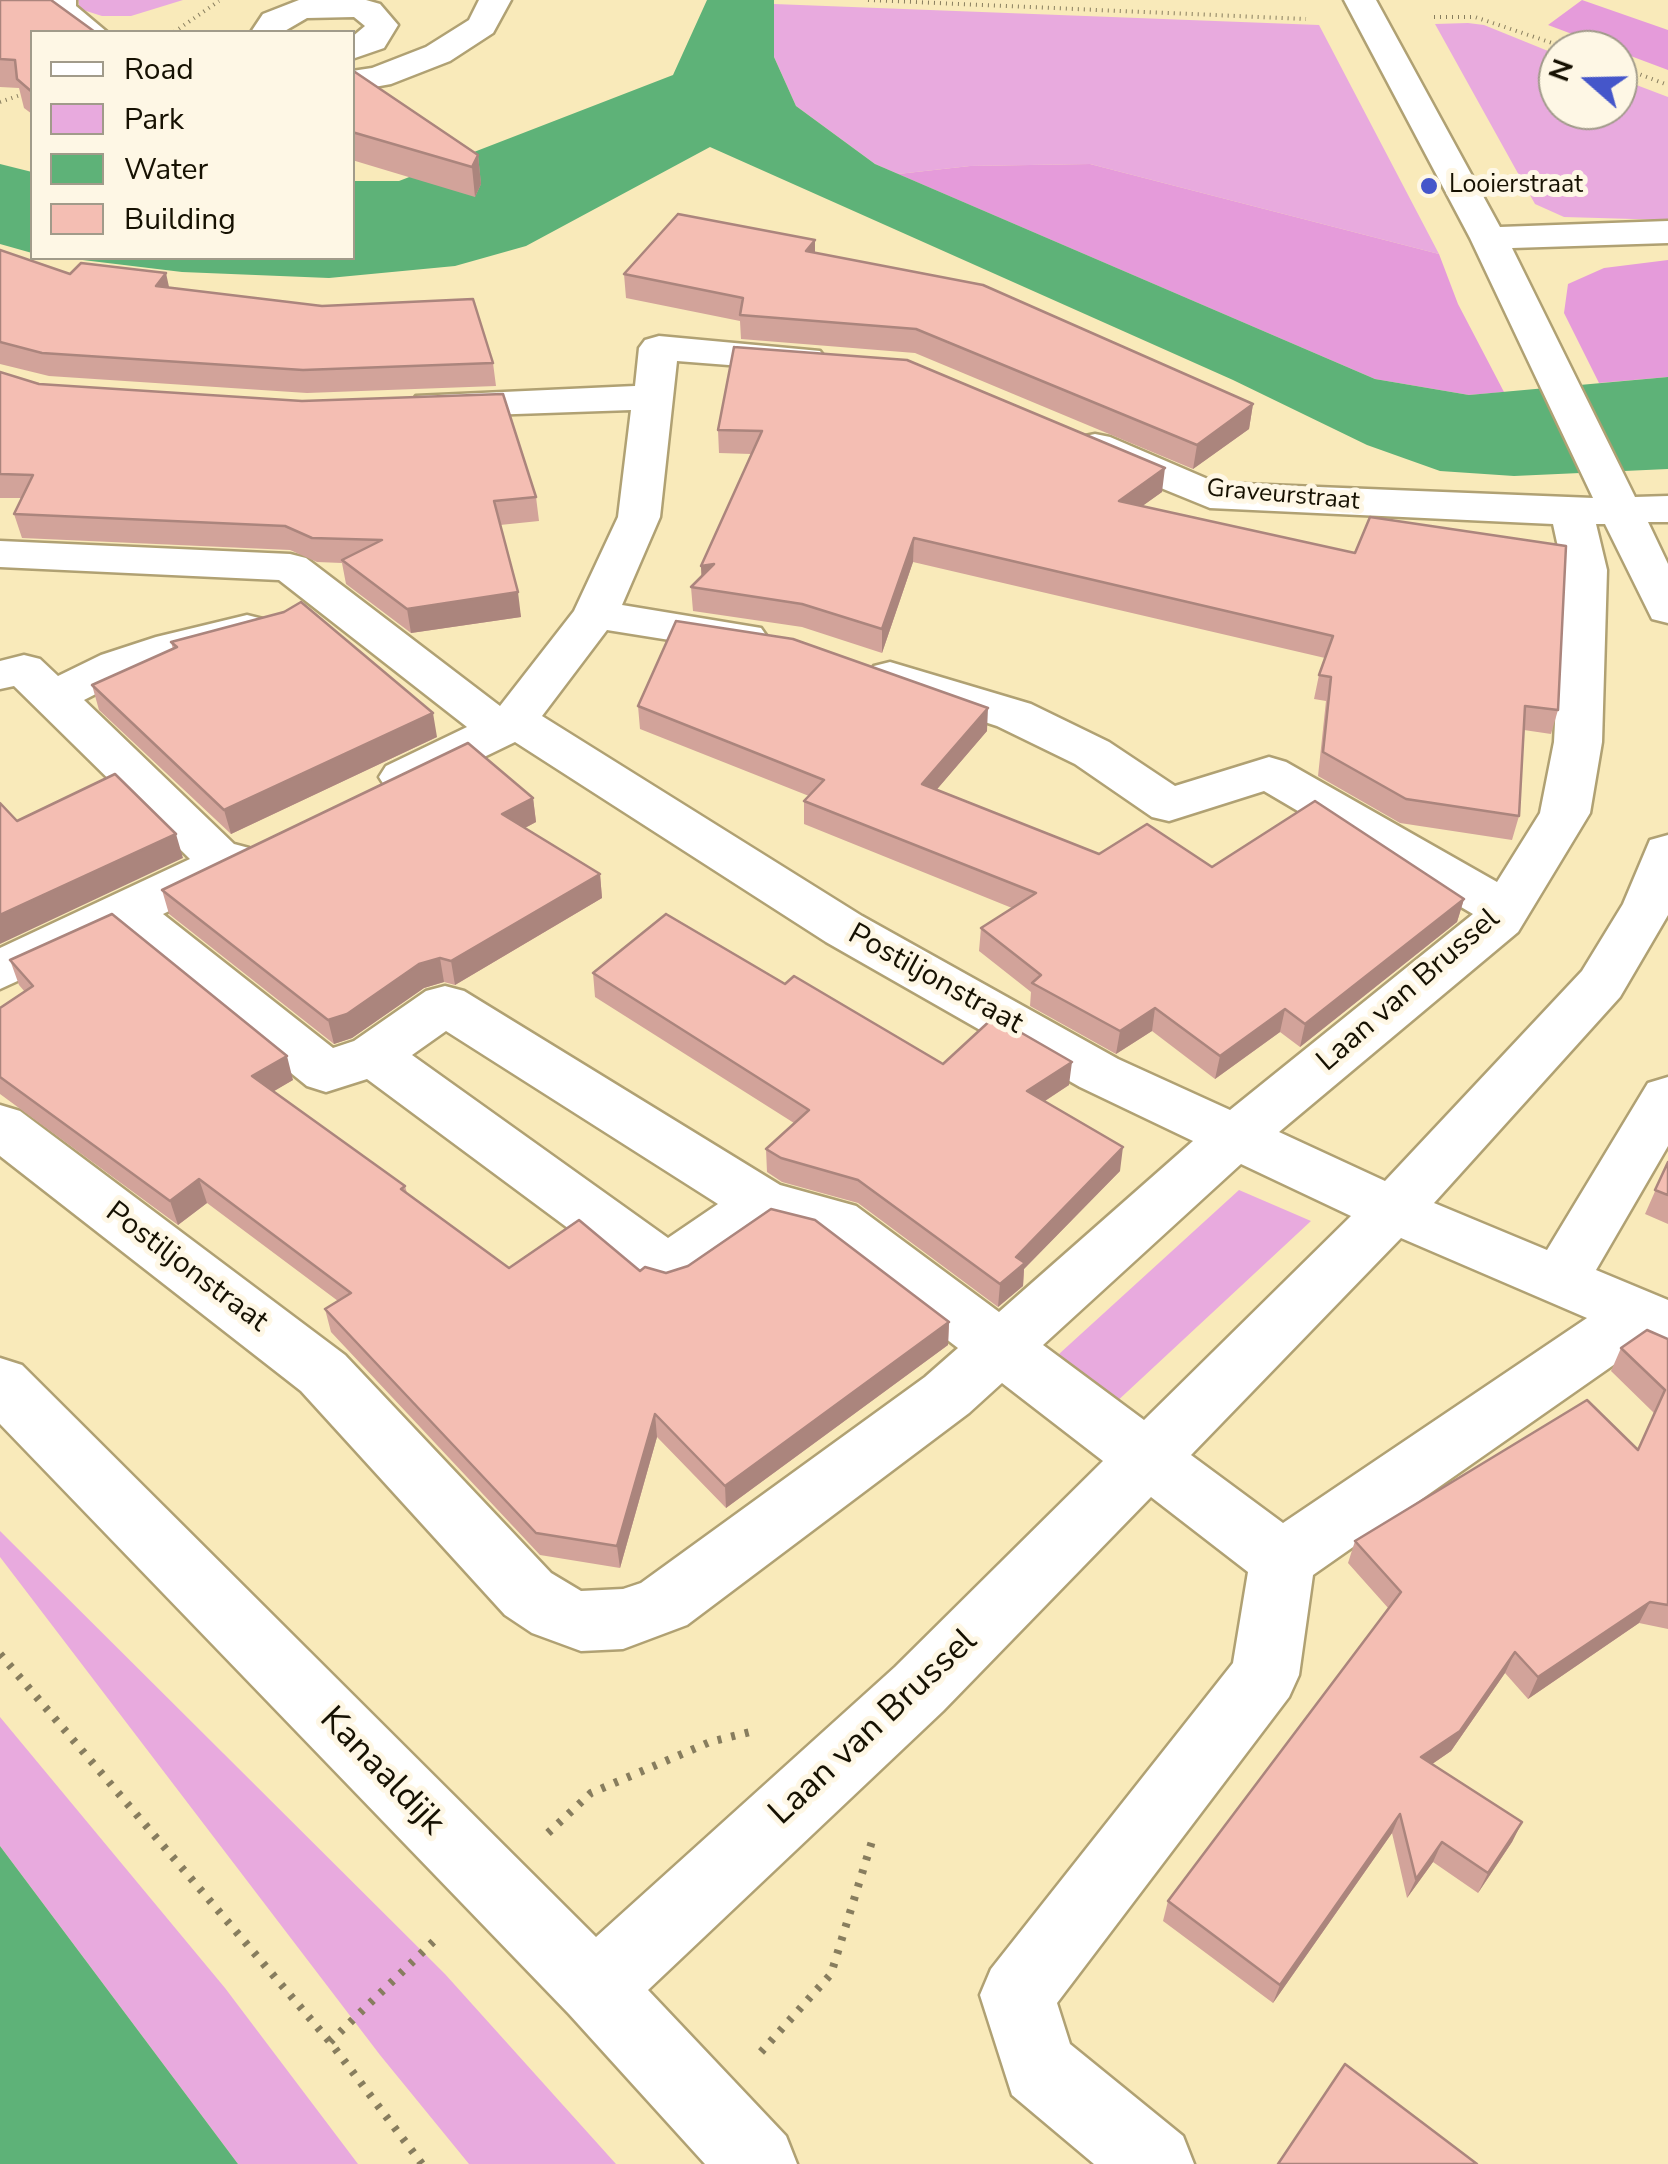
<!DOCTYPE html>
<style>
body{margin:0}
#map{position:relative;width:1668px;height:2164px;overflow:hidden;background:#f9eaba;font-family:"Nunito Sans",sans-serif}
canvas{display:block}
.legend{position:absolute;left:30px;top:30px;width:325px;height:230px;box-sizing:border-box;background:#fef7e5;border:2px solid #a19b8a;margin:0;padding:12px 18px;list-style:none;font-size:30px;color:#161102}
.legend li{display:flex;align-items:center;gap:20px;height:50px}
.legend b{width:50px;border:2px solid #a19b8a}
.north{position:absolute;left:1538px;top:30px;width:100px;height:100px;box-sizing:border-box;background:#fef7e5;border:2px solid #a19b8a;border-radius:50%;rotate:290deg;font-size:28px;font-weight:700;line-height:40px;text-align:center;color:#161102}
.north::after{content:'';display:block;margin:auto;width:35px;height:45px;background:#4556ca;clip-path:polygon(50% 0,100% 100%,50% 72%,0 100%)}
</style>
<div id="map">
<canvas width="1668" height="2164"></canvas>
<ul class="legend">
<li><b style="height:12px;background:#fff"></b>Road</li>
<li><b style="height:28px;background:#e8aade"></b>Park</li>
<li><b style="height:28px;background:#5eb278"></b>Water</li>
<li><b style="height:28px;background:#f4beb3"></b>Building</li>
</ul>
<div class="north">N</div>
</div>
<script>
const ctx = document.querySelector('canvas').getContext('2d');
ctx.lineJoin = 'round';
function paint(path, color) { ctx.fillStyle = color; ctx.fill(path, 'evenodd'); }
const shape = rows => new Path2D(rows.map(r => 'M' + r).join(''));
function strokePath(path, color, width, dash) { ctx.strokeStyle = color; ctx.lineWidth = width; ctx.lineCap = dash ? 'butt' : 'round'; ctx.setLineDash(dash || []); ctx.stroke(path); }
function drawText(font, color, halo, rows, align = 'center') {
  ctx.font = font + ' "Nunito Sans",sans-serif'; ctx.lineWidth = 10; ctx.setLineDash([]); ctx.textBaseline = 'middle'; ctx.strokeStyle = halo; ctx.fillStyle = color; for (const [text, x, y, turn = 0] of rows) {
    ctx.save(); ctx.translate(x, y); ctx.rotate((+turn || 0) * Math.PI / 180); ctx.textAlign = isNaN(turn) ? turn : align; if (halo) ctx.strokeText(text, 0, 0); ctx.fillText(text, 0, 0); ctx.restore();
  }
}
const green = shape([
 [78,0,183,0,131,16,102,16,80,9],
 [774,4,1319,25,1439,254,1090,164,970,166,898,174,875,164,796,106,774,57],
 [1468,23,1484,25,1558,55,1558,110,1618,110,1618,78,1668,97,1668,220,1564,217,1535,204,1435,24],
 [1239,1190,1311,1221,1113,1405,1062,1367,1059,1354],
 [0,1531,445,1974,616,2164,469,2164,380,2055,0,1557],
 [0,1717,225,1988,358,2164,238,2164,0,1846]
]);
const forest = shape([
 [1582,0,1668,30,1668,70,1548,25],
 [1090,164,1439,254,1458,304,1504,392,1469,395,1375,379,898,174,970,166],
 [1668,260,1668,377,1599,383,1564,313,1568,284,1604,268]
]);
const water = shape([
 [707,0,774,0,774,57,796,106,875,164,1375,379,1469,395,1668,377,1668,469,1514,476,1440,471,1367,445,1233,380,710,147,526,246,455,266,329,278,182,272,66,258,352,258,353,181,399,181,673,75],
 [0,164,32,172,32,253,0,244],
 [0,1846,238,2164,0,2164]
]);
const pathFar1 = shape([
 [868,0,1306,19],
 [1434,17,1475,17,1573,50],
 [174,32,219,1],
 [1618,66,1668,85],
 [0,102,32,91]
]);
const path = shape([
 [0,1654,330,2042,422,2164],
 [548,1833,591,1793,710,1742,758,1730],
 [330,2042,437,1938],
 [761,2052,831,1974,873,1838]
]);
const minor = shape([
 [44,0,76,0,76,6,107,32,71,32,49,17,44,0],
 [299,0,366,0,380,4,398,25,384,48,352,59,352,37,365,26,354,17,307,18,283,32,251,32,263,14,299,0],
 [479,0,511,0,493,33,450,61,391,84,352,91,352,71,372,68,426,47,469,20,479,0],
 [1344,0,1376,0,1500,227,1668,221,1668,243,1512,248,1635,497,1668,496,1668,522,1648,522,1668,564,1668,623,1652,619,1605,524,1596,524,1607,570,1602,742,1590,813,1518,932,1279,1132,1385,1181,1582,971,1623,904,1650,840,1668,835,1668,915,1620,997,1434,1203,1547,1250,1648,1083,1668,1077,1668,1146,1596,1270,1668,1300,1668,1350,1645,1343,1313,1575,1299,1675,1289,1697,1057,2003,1070,2044,1183,2136,1194,2164,1094,2164,1012,2095,980,1995,991,1969,1233,1663,1248,1572,1151,1497,943,1711,648,1990,786,2136,797,2164,705,2164,569,2014,0,1424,0,1358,22,1365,596,1937,895,1667,1103,1461,1002,1383,969,1413,687,1625,623,1649,581,1651,532,1633,505,1615,301,1391,0,1156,0,1105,20,1111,345,1355,551,1573,581,1591,623,1589,641,1583,925,1377,958,1348,817,1240,771,1228,688,1286,667,1293,646,1286,367,1079,326,1092,307,1086,120,934,0,989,0,948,190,859,14,686,0,689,0,661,24,655,40,659,58,676,101,655,156,637,247,615,263,619,270,629,263,639,133,675,84,700,234,844,249,848,256,860,249,872,163,914,333,1048,354,1041,426,991,445,986,464,991,780,1185,856,1206,999,1312,1193,1141,1080,1087,826,942,515,742,420,788,403,793,386,788,379,777,386,766,467,727,279,580,0,567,0,541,290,554,306,558,500,706,574,611,618,517,631,410,430,417,416,414,410,405,416,396,635,386,639,348,645,340,659,336,820,351,826,359,820,367,806,371,677,361,660,517,622,605,761,628,768,638,761,648,745,652,607,630,542,716,862,916,1118,1059,1230,1110,1473,914,1264,791,1169,821,1152,817,1075,764,997,726,874,686,867,676,874,666,890,662,1031,704,1109,742,1175,786,1269,757,1286,762,1497,882,1540,813,1554,742,1563,570,1553,524,1210,508,1080,455,1074,446,1080,437,1095,434,1110,437,1217,483,1593,498,1470,238,1344,0],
 [446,1031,718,1204,668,1238,412,1055,446,1031],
 [1241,1164,1351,1216,1144,1420,1043,1345,1241,1164],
 [1401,1238,1587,1318,1283,1523,1191,1455,1401,1238]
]);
const wall = shape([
 [0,0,32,32,32,114,24,108,19,88,0,87],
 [352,70,478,155,481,184,475,197,352,160],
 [0,250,70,274,169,287,493,363,496,386,307,393,49,376,0,364],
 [815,253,1253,404,1249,429,1193,469,915,353,741,339,740,321,626,298,624,274],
 [734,347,1162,492,1142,506,1558,710,1551,734,1524,730,1519,816,1512,840,1400,823,1318,776,1326,701,1314,699,1319,675,1325,658,913,562,882,653,802,627,693,611,691,587,702,576,701,566,751,454,719,453,718,430],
 [0,372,39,384,536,497,539,521,500,525,521,617,411,633,346,584,342,563,317,562,290,550,22,538,14,514,22,498,0,498],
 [171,642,437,737,231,834,99,710,92,685,173,649],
 [638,706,987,731,936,790,1099,854,1464,899,1457,922,1300,1047,1280,1032,1215,1079,1152,1031,1116,1054,1030,1006,1031,992,979,951,981,928,1012,908,804,824,804,801,809,796,640,729],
 [533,798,536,822,525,828,600,874,602,898,455,985,444,982,424,988,352,1038,334,1044,169,914,162,890],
 [10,960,293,1080,273,1091,405,1186,407,1193,509,1268,640,1271,666,1273,949,1322,948,1345,726,1508,657,1437,620,1568,540,1555,331,1332,325,1309,338,1301,207,1203,178,1225,0,1094,0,1008,25,992,19,985],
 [593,973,785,984,943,1064,1069,1085,1045,1101,1120,1171,1024,1269,1023,1286,998,1307,858,1203,782,1182,767,1172,766,1149,794,1123,595,997],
 [1668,1162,1668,1224,1645,1214],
 [1668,1339,1668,1629,1639,1623,1528,1699,1505,1673,1451,1751,1432,1764,1522,1822,1512,1842,1478,1893,1433,1862,1407,1898,1392,1833,1273,2003,1163,1921,1168,1901,1389,1609,1348,1563,1355,1541,1638,1450,1654,1413,1611,1371,1621,1348]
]);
const shadedWall = shape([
 [478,155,481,184,475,197,472,167],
 [815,240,815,264,806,251],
 [166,273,171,296,156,286],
 [1253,404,1249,429,1193,469,1197,445],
 [1165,468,1162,492,1116,525,1119,501],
 [914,538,913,562,882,653,882,629],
 [714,564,702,589,701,566],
 [518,592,521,617,411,633,407,609],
 [988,708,987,731,921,808,922,784],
 [433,713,437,737,231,834,224,810],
 [533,798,536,822,506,838,502,814],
 [176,834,183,858,0,944,0,915],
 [600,874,602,898,455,985,451,961],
 [1464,899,1457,922,1300,1047,1305,1024],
 [440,958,444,982,424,988,352,1038,334,1044,328,1020,419,964],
 [1155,1008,1152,1031,1116,1054,1120,1031],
 [1285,1009,1280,1032,1215,1079,1220,1056],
 [287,1056,293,1080,259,1100,252,1076],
 [1072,1062,1069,1085,1025,1114,1027,1091],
 [1123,1147,1120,1171,1024,1269,1023,1286,998,1307,1000,1284,1016,1257],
 [199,1179,207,1203,178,1225,170,1201],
 [949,1322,948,1345,726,1508,725,1486],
 [655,1414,657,1437,620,1568,617,1546],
 [1650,1602,1639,1623,1528,1699,1538,1677],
 [1515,1652,1505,1673,1451,1751,1412,1778,1421,1757],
 [1400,1814,1392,1833,1273,2003,1280,1985],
 [1522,1822,1512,1842,1478,1893,1488,1873],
 [1442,1842,1433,1862,1407,1898,1416,1879]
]);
const building = shape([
 [0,0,51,0,95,32,32,32,32,92,17,79,15,60,0,59,0,0],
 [352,70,478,155,472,167,352,132,352,70],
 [678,214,815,240,806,251,983,285,1253,404,1197,445,916,329,740,315,743,298,624,274,678,214],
 [0,250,70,274,81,263,166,273,156,286,322,306,473,299,493,363,303,370,42,353,0,342,0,250],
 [734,347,907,360,1165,468,1119,501,1355,553,1370,517,1566,546,1558,710,1525,706,1519,816,1406,799,1323,752,1331,677,1319,675,1333,636,914,538,882,629,802,604,691,587,714,564,701,566,762,431,718,430,734,347],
 [0,372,39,384,302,401,503,394,536,497,494,501,518,592,407,609,342,560,382,540,312,538,285,526,14,514,33,475,0,474,0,372],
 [301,602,433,713,224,810,92,685,177,647,171,642,284,612,301,602],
 [676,621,793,639,988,708,922,784,1099,854,1147,824,1212,867,1315,801,1464,899,1305,1024,1285,1009,1220,1056,1155,1008,1120,1031,1032,983,1041,975,981,928,1036,893,804,801,824,780,638,706,676,621],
 [468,743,533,798,502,814,600,874,451,961,440,958,419,964,347,1014,328,1020,162,890,468,743],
 [115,774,176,834,0,915,0,803,17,821,115,774],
 [112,914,287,1056,252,1076,405,1186,401,1189,509,1268,579,1220,640,1271,645,1267,666,1273,688,1266,771,1209,815,1220,949,1322,725,1486,655,1414,617,1546,536,1533,325,1309,351,1293,199,1179,170,1201,0,1077,0,1008,33,986,10,960,112,914],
 [666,914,785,984,794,976,943,1064,994,1017,1072,1062,1027,1091,1123,1147,1016,1257,1025,1263,1000,1284,858,1180,781,1158,766,1149,809,1110,593,973,666,914],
 [1668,1162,1668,1195,1655,1190,1668,1162],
 [1647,1330,1668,1339,1668,1605,1650,1602,1538,1677,1515,1652,1460,1731,1421,1757,1522,1822,1488,1873,1442,1842,1416,1879,1400,1814,1280,1985,1168,1901,1401,1592,1355,1541,1587,1400,1638,1450,1665,1390,1621,1348,1647,1330],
 [1345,2064,1477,2164,1278,2164,1345,2064]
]);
const markers = [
 [1429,186,10,"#4556ca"]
];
const farPoinames = [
 ["Looierstraat",1449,186]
];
const farStreetnames = [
 ["Graveurstraat",1283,496,5]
];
const streetNames = [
 ["Postiljonstraat",935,980,29],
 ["Laan van Brussel",1409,991,-41],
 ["Postiljonstraat",186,1268,37]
];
const nearStreetnames = [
 ["Laan van Brussel",874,1728,-43],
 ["Kanaaldijk",381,1772,46]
];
paint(green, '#e8aade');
paint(forest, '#e59bda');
paint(water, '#5eb278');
strokePath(minor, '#b0a173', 5);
strokePath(pathFar1, '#877d5e', 4, [1, 5]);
strokePath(path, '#877d5e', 8, [4, 10]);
paint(minor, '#fff');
paint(wall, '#d2a39a');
paint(shadedWall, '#ab857d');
paint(building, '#f4beb3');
strokePath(building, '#ab857d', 2.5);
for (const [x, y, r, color] of markers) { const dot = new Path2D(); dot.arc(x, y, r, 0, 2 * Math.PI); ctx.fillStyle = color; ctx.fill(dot); strokePath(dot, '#fef7e5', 4); }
drawText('25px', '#161102', '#fef7e5', farPoinames, 'left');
drawText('25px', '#161102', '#fef7e5', farStreetnames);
drawText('30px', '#161102', '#fef7e5', streetNames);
drawText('35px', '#161102', '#fef7e5', nearStreetnames);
</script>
